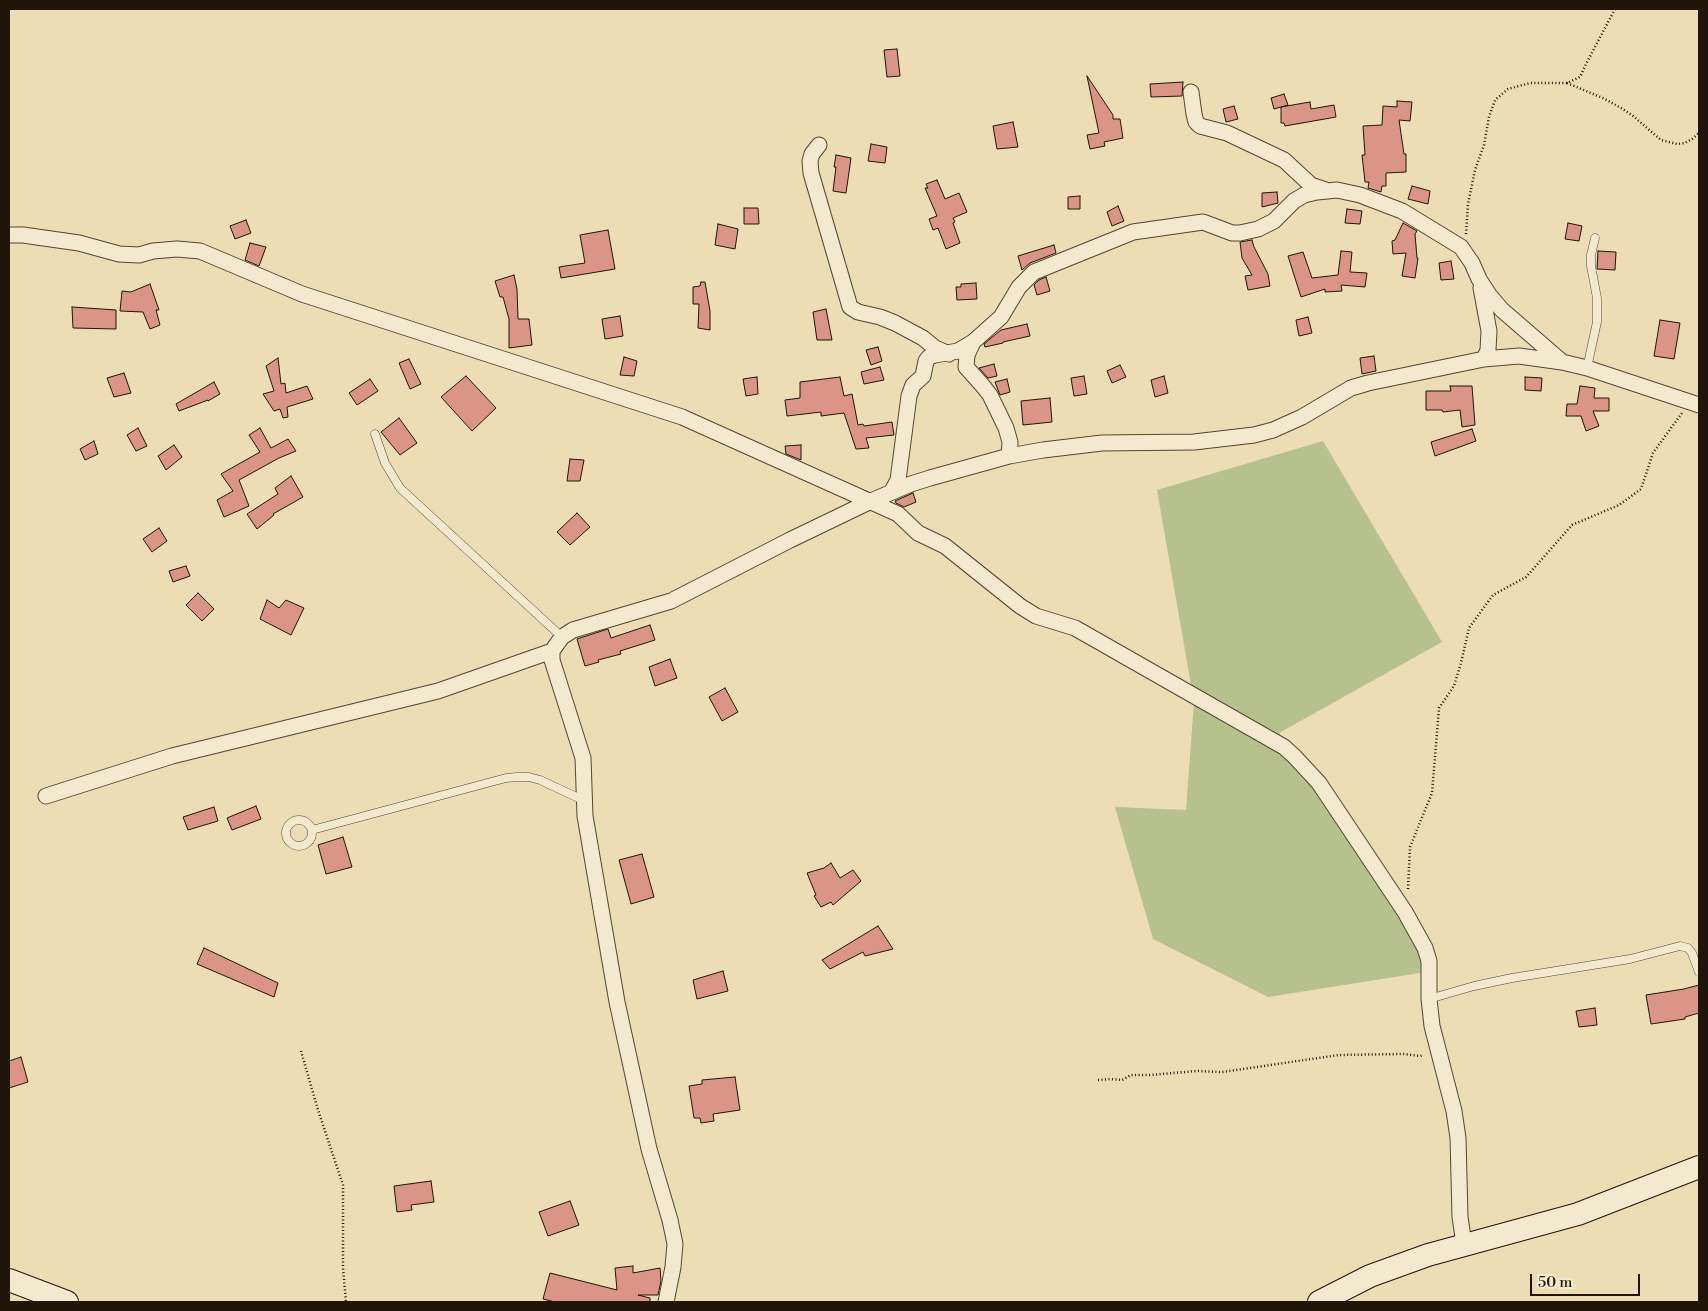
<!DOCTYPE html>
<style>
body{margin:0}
#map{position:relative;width:1708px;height:1311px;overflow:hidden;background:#ecddb4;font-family:"Libre Bodoni",serif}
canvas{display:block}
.frame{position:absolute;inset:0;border:10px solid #1f1509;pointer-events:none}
.scale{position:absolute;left:1530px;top:1274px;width:110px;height:22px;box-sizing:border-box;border:2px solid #1f1509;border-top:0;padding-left:6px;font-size:15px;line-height:18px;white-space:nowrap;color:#1f1509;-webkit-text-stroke:4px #f3e9ce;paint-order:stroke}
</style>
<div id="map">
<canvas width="1708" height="1311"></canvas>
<div class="frame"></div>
<div class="scale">50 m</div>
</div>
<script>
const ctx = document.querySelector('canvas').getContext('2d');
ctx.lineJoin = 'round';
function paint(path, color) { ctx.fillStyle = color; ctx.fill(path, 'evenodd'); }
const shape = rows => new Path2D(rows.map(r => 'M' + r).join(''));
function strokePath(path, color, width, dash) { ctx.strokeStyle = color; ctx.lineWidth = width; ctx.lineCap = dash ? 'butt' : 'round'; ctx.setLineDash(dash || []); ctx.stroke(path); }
const green = shape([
 [1323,441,1442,642,1279,733,1395,892,1426,972,1268,997,1153,939,1115,807,1186,810,1194,702,1157,490]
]);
const building = shape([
 [897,49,900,76,887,77,884,50,897,49],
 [1087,76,1113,115,1113,119,1120,119,1123,138,1104,142,1105,146,1090,149,1087,135,1099,133,1087,76],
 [1183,82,1182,96,1151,97,1150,84,1183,82],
 [1284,94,1288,105,1274,109,1271,98,1284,94],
 [1397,101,1412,102,1410,121,1399,120,1404,154,1406,154,1406,172,1386,173,1386,186,1382,186,1381,192,1368,188,1369,182,1365,182,1362,155,1365,155,1363,126,1382,125,1383,106,1397,107,1397,101],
 [1310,102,1311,109,1334,105,1336,117,1285,126,1284,123,1281,123,1281,107,1310,102],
 [1234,106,1238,119,1226,122,1223,109,1234,106],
 [1013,122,1018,147,997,149,993,126,1013,122],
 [871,144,887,147,885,163,868,161,871,144],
 [836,155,851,158,846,193,833,191,836,167,834,167,836,155],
 [937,180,945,199,959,193,967,212,953,218,955,222,953,223,960,243,946,249,938,228,933,230,929,219,937,216,925,188,928,188,926,184,937,180],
 [1412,186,1430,191,1428,204,1408,199,1412,186],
 [1277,192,1278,203,1262,207,1262,193,1277,192],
 [1080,196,1080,209,1068,209,1068,197,1080,196],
 [1118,206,1124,221,1112,226,1107,212,1118,206],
 [744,208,758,208,759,224,744,224,744,208],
 [1347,209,1362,211,1360,224,1345,223,1347,209],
 [246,220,251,233,235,239,230,226,246,220],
 [1403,223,1417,231,1415,234,1417,258,1418,258,1415,278,1402,276,1406,253,1393,254,1392,241,1395,240,1403,223],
 [1568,223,1582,226,1579,241,1565,239,1568,223],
 [718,224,738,229,735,249,715,245,718,224],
 [608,230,615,269,561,278,559,267,585,263,580,235,608,230],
 [1252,240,1254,247,1268,274,1270,286,1248,290,1245,276,1252,275,1242,258,1240,242,1252,240],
 [250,243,266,247,259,266,245,260,250,243],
 [1054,245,1056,253,1030,263,1022,270,1018,256,1054,245],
 [1341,251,1352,252,1350,272,1367,273,1365,287,1341,285,1342,291,1325,292,1325,289,1301,297,1288,256,1303,252,1312,278,1338,275,1341,251],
 [1598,251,1616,252,1615,270,1597,269,1598,251],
 [1451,261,1454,279,1441,280,1439,263,1451,261],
 [514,275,517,289,518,319,529,319,532,345,509,348,509,319,503,297,500,297,495,281,514,275],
 [1046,277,1050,291,1037,295,1034,285,1039,280,1046,277],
 [701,282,705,282,710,311,710,330,698,328,699,304,693,304,693,287,700,286,701,282],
 [976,283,977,299,957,300,956,287,961,287,961,284,976,283],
 [150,284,159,310,156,310,160,325,150,329,143,312,120,311,122,291,131,292,150,284],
 [72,307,116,310,116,329,73,328,72,307],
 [826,309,832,340,817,340,813,312,826,309],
 [620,316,623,336,605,339,602,319,620,316],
 [1308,317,1312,333,1299,336,1296,320,1308,317],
 [1660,320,1680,323,1674,359,1654,356,1660,320],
 [1027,324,1030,336,1003,342,1003,343,985,347,984,344,1001,330,1027,324],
 [878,347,882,361,871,365,866,350,878,347],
 [1374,356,1376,371,1362,374,1360,358,1374,356],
 [624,357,637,361,634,376,620,375,624,357],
 [278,358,281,384,285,383,286,393,307,386,313,399,287,407,288,417,283,418,280,409,274,411,263,394,274,391,266,366,278,358],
 [409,359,421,384,410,389,399,363,409,359],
 [994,364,997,376,988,378,979,368,994,364],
 [1120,365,1126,377,1112,383,1107,371,1120,365],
 [880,367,884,380,864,384,861,372,880,367],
 [124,373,131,393,114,397,107,378,124,373],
 [466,376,496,408,472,431,441,397,466,376],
 [1084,376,1087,394,1074,396,1071,378,1084,376],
 [1164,376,1168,393,1155,397,1151,380,1164,376],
 [757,377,758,394,746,396,743,379,757,377],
 [840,377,844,396,852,394,858,425,863,424,864,426,892,422,894,435,866,438,869,448,856,449,844,413,821,416,821,412,787,416,785,400,800,398,800,382,840,377],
 [1525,377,1542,378,1541,391,1525,390,1525,377],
 [370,379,378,391,357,405,349,393,370,379],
 [1007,379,1010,392,1000,395,995,382,1007,379],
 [214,382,220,394,208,401,208,400,179,411,176,404,214,382],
 [1450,386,1472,386,1475,425,1462,427,1460,410,1443,412,1442,410,1426,410,1426,391,1451,391,1450,386],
 [1580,386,1595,388,1594,398,1609,398,1609,411,1593,411,1599,426,1586,431,1581,416,1566,416,1567,404,1577,404,1580,386],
 [1050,398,1052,422,1023,425,1021,401,1050,398],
 [399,418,417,443,400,455,381,432,399,418],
 [138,428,147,446,136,451,127,435,138,428],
 [260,428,271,448,288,439,296,451,279,458,239,480,249,506,224,517,217,500,233,491,221,474,260,452,249,435,260,428],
 [1472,429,1476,441,1435,456,1431,442,1472,429],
 [94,441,98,454,85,460,80,449,94,441],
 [174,445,182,457,166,470,158,456,174,445],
 [801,445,801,460,786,454,785,446,801,445],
 [570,459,584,460,580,481,567,481,570,459],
 [291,476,303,497,273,514,274,515,257,529,247,514,278,494,275,488,291,476],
 [913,493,916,502,904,507,896,503,895,501,913,493],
 [577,513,590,527,570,545,557,532,577,513],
 [159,528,167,541,152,552,143,539,159,528],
 [186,566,190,576,173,582,169,571,186,566],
 [198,593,214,609,202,621,186,605,198,593],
 [267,600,279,608,286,600,304,608,291,635,260,619,267,600],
 [650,625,655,640,620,651,621,654,598,660,599,662,585,666,577,639,608,629,611,638,650,625],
 [670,659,677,678,655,686,649,667,670,659],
 [725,688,738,712,722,721,709,697,725,688],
 [256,806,261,819,232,830,227,818,256,806],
 [214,807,218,821,188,830,183,817,214,807],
 [343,837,352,867,326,874,318,845,343,837],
 [642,854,654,897,631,904,619,860,642,854],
 [831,863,840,878,853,870,861,881,833,905,831,902,821,907,814,896,816,895,807,873,824,868,831,863],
 [878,926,893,949,865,956,863,952,830,969,822,960,878,926],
 [204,948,278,983,274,997,197,964,204,948],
 [723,971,728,991,697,999,693,980,723,971],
 [1699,985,1699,1013,1685,1017,1685,1019,1651,1024,1646,995,1684,989,1699,985],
 [1595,1008,1597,1025,1579,1027,1576,1011,1595,1008],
 [21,1057,28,1082,9,1088,9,1061,21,1057],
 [735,1077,740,1110,713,1114,714,1121,701,1123,700,1118,694,1118,689,1086,702,1084,702,1080,735,1077],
 [431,1181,434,1202,411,1205,412,1210,397,1212,394,1186,431,1181],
 [570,1201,579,1225,548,1236,539,1212,570,1201],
 [633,1266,633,1273,660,1268,661,1281,658,1295,638,1295,650,1298,650,1302,555,1302,543,1299,550,1273,617,1290,615,1268,633,1266]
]);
const path = shape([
 [1567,83,1605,99,1621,108,1632,115,1661,140,1677,144,1685,143,1692,139,1699,133],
 [1466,234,1468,204,1475,170,1484,145,1489,117,1495,100,1508,89,1530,83,1567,83,1580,77,1586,64,1615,9],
 [1408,889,1410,847,1432,793,1439,708,1454,686,1461,663,1469,628,1493,595,1526,577,1572,525,1619,505,1641,489,1653,453,1682,413],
 [301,1051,318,1110,343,1185,343,1268,346,1302],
 [1098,1080,1110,1079,1122,1080,1131,1075,1150,1075,1196,1071,1222,1072,1339,1055,1404,1054,1420,1056,1424,1055]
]);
const lane = shape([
 [1587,368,1597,322,1597,298,1591,266,1591,255,1595,238],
 [375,434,385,463,400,488,562,637],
 '286 833a13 13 0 1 1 26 0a13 13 0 1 1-26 0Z',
 [312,830,506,778,517,777,529,777,540,780,583,800],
 [1429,999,1474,986,1512,978,1630,959,1680,946,1688,948,1692,953,1699,972]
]);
const street = shape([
 [1191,92,1194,114,1196,122,1200,126,1227,133,1284,160,1311,185,1326,190],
 [819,145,812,154,810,161,811,173,850,307,858,312,880,317,895,323,923,338,935,348,949,354],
 [9,235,23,235,79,243,119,254,139,255,153,251,177,249,200,251,302,294,682,417,898,514,918,533,945,546,1020,606,1036,616,1075,628,1284,747,1294,756,1319,783,1405,912,1425,948,1429,961,1429,999,1432,1026,1454,1111,1458,1138,1460,1217,1464,1244],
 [1481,288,1489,331,1488,350,1484,359],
 [973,342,967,355,966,367,983,386,990,395,1006,428,1010,442,1009,456],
 [892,491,898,480,909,396,913,385,923,376,926,361,929,357,935,355,958,351,973,342,1001,317,1019,287,1034,272,1133,232,1203,222,1232,233,1240,233,1258,229,1274,221,1294,201,1304,195,1317,192,1337,190,1360,195,1402,211,1461,247,1472,263,1479,279,1490,296,1502,310,1561,361],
 [46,796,172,756,438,691,552,651],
 [666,1302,673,1267,675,1244,670,1220,649,1149,617,1002,585,816,583,758,552,660,552,651,562,637,573,630,671,601,790,540,871,501,911,484,930,478,1009,456,1043,450,1102,443,1194,442,1254,435,1273,430,1302,417,1351,388,1368,383,1484,359,1519,356,1562,362,1587,368,1699,405]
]);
const secondary = shape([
 [9,1280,67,1302],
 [1319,1302,1370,1276,1428,1255,1578,1214,1699,1167]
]);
paint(green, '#b6c18e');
paint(building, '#da9586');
strokePath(building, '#1f1509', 1);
strokePath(lane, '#524734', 9);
strokePath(street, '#524734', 17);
strokePath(secondary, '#1f1509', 24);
strokePath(path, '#1f1509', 2.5, [1, 2.5]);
strokePath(lane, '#f3e9ce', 8);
strokePath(street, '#f3e9ce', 15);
strokePath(secondary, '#f3e9ce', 22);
</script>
